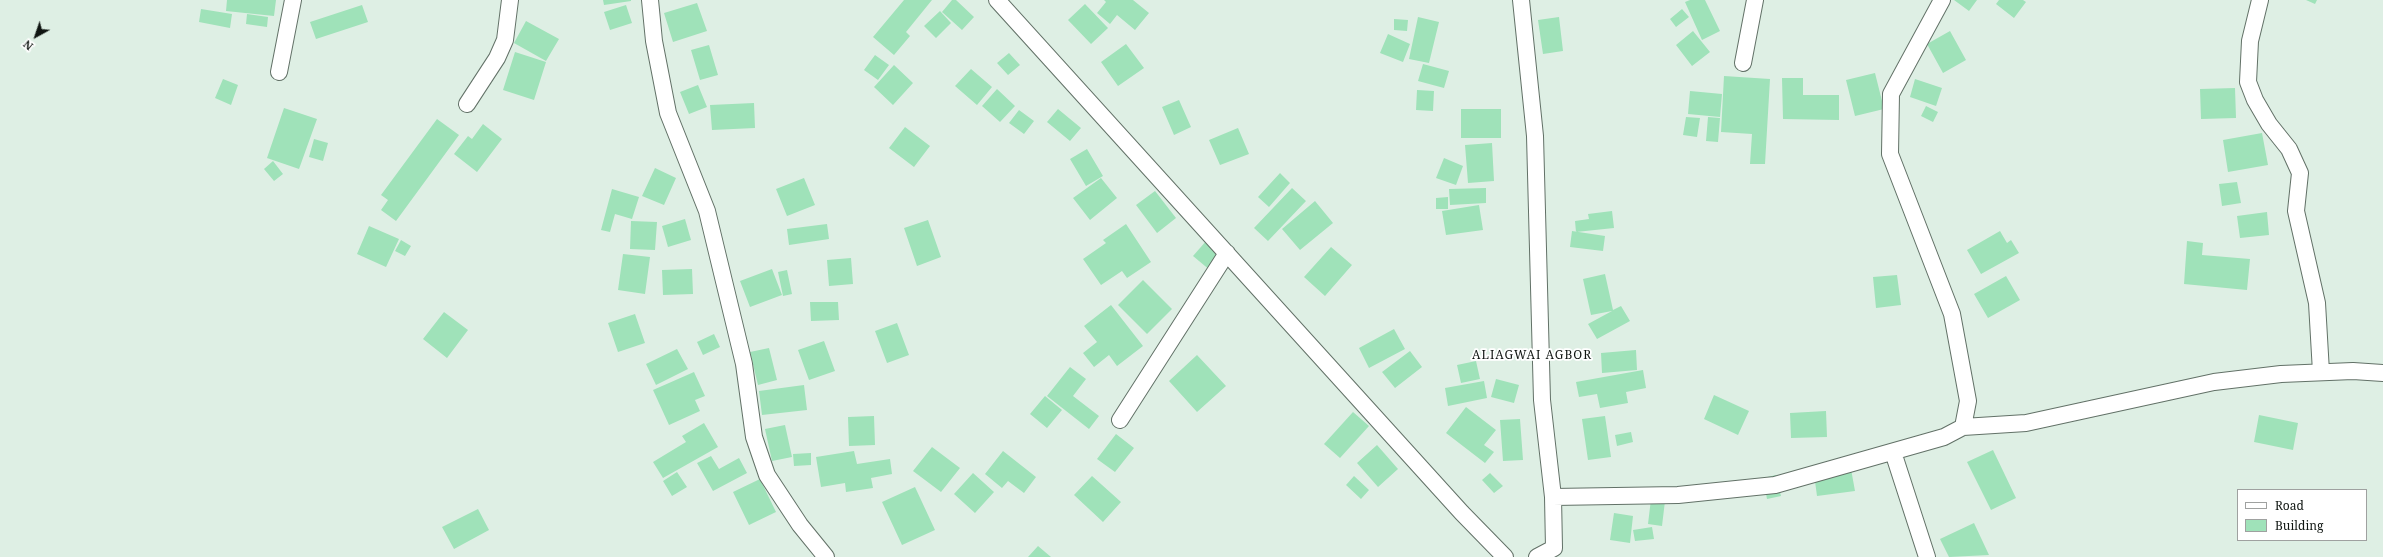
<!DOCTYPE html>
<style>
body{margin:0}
#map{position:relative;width:2383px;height:557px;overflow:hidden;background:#deefe4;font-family:"Noto Serif",serif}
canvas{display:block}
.legend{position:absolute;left:2237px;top:489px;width:130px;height:52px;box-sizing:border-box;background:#fff;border:1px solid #9fa1a0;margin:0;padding:5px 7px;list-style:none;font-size:12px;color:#0f1511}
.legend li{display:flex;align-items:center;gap:8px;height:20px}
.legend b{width:20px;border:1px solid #9fa1a0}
.north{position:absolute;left:16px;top:16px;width:40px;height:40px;-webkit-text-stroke:3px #fff;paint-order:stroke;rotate:220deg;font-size:11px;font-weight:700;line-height:16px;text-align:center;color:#0f1511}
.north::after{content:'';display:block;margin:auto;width:14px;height:18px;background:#0f1511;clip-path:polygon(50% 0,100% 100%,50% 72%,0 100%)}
</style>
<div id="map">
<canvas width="2383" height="557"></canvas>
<ul class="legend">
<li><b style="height:5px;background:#fff"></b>Road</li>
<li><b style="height:11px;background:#9fe2b9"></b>Building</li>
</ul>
<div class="north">N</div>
</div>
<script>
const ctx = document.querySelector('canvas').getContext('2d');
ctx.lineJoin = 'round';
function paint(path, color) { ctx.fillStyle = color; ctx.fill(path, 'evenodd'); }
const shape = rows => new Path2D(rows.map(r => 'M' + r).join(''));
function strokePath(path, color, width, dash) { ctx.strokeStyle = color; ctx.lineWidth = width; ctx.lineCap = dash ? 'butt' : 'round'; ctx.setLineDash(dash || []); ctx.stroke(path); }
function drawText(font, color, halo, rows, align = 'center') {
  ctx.font = font + ' "Noto Serif",serif'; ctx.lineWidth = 3.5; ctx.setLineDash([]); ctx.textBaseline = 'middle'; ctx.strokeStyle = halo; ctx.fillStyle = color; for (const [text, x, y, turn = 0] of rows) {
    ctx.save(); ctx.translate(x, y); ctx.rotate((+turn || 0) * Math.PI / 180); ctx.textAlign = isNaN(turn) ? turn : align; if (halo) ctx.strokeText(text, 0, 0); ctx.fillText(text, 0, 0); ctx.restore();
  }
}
const building = shape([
 [227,0,276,0,274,16,226,11],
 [603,0,631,0,631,1,604,5],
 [904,0,932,0,906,32,910,36,894,55,873,37],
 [952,0,956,0,974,17,962,30,942,12],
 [1104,0,1133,0,1149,13,1135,30,1117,15,1110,24,1097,13,1106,2],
 [1690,0,1705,0,1720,31,1702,40,1685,2],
 [1954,0,1977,0,1969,11],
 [1999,0,2023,0,2026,2,2014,18,1996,4],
 [2306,0,2317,0,2315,4],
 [697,3,707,31,673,42,664,13],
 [1085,4,1108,28,1091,44,1068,20],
 [362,5,368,22,316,39,310,22],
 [626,5,632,23,610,30,604,12],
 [201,9,232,14,230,28,199,22],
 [1682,9,1689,17,1676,27,1670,19],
 [940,11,951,23,936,38,924,26],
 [247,14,268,17,267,27,246,24],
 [1418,17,1439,22,1429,63,1409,59],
 [1559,17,1563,51,1543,54,1538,20],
 [1394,19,1408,20,1407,31,1394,30],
 [526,21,559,39,546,61,514,43],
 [1693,31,1710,52,1692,66,1676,45],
 [1950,31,1966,60,1943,73,1927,44],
 [1388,34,1410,44,1403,62,1380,53],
 [1126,44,1144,68,1118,86,1101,62],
 [709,45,718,75,700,80,691,50],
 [515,52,546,62,534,100,503,90],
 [1009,53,1020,65,1008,75,997,63],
 [875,55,889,65,878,80,864,70],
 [1423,64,1449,71,1444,88,1418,81],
 [894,65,913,83,893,105,874,87],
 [971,69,992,87,977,105,955,86],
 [1875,73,1884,109,1855,116,1846,80],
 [1724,76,1770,79,1765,164,1750,164,1752,134,1721,132],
 [1782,78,1803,78,1803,95,1839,95,1839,120,1783,119],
 [223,79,238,85,231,105,215,98],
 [1915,79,1942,88,1936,106,1910,97],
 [698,85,707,107,689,114,680,92],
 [2235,88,2236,118,2201,119,2200,89],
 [997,89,1015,106,1000,122,982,106],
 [1417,90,1434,91,1433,111,1416,110],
 [1690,91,1722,94,1720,117,1688,114],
 [1179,100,1191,127,1174,135,1162,107],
 [754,103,755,128,712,130,710,105],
 [1926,106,1938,112,1933,122,1921,116],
 [284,108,317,119,299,169,267,158],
 [1058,109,1081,128,1070,141,1047,122],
 [1461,109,1501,109,1501,138,1461,138],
 [1019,110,1034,121,1024,134,1009,123],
 [1686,117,1700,118,1697,137,1683,135],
 [1708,117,1720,118,1718,142,1706,141],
 [437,119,459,135,396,221,381,210,388,200,381,195],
 [483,124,502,139,477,172,454,154,468,136,472,139],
 [905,127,930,146,914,167,889,148],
 [1238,128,1249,154,1220,165,1209,140],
 [2262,133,2268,165,2228,172,2223,140],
 [314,139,328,143,323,161,309,157],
 [1492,143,1494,181,1468,183,1465,145],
 [1087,149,1103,176,1086,186,1070,159],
 [1444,158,1463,166,1456,185,1436,178],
 [273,161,283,174,274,181,264,169],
 [655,168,676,178,664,205,642,196],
 [1280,173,1290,183,1269,207,1258,197],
 [804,178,815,205,787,216,776,189],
 [1101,178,1117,198,1090,220,1073,198],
 [2237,182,2241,203,2222,206,2219,184],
 [1292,188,1306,201,1268,241,1254,228],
 [1486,188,1486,203,1450,205,1449,189],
 [612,189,639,197,632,219,615,214,610,232,601,230],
 [1155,191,1176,218,1157,233,1136,205],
 [1448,197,1448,209,1436,209,1436,198],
 [1315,201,1333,223,1300,250,1282,229],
 [1479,205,1483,230,1446,235,1442,211],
 [1612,211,1614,228,1576,232,1575,221,1589,219,1588,214],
 [2267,212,2269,235,2240,238,2237,216],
 [685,219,691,240,668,247,662,226],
 [928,220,941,257,917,266,904,228],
 [631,221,657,222,655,250,630,249],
 [827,224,829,239,789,245,787,229],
 [1126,224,1151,262,1127,278,1122,271,1101,285,1083,259,1106,243,1103,240],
 [369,226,399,239,386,267,357,254],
 [1572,231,1605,236,1603,251,1570,247],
 [2000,231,2007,243,2011,240,2019,253,1981,274,1967,250],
 [401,240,411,246,405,256,395,251],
 [1207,240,1225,255,1211,271,1193,256],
 [2187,241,2203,243,2202,255,2250,259,2247,290,2184,284],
 [1331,247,1352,265,1325,296,1304,277],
 [623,254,650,257,645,294,618,290],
 [851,258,853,284,829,286,827,260],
 [692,269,693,294,663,295,662,270],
 [772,269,782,295,750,307,740,281],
 [787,270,792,294,783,296,778,272],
 [1605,274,1613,310,1621,306,1630,321,1597,339,1588,324,1612,311,1591,315,1583,279],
 [1897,275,1901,305,1876,308,1873,277],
 [2006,276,2020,300,1988,318,1974,294],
 [1143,280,1172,309,1147,334,1118,305],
 [810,302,838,302,839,320,811,321],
 [1111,305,1143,346,1117,366,1109,355,1094,367,1083,353,1097,342,1084,326],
 [444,312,468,330,447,358,423,339],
 [635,314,645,343,618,352,608,323],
 [897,323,909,355,887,363,875,331],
 [1394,329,1405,349,1369,368,1359,348],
 [714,334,720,347,703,355,697,342],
 [824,341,835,371,809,380,798,350],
 [769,348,777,380,758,385,750,352],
 [677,349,688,369,656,385,646,364],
 [1636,350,1637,370,1602,373,1601,353],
 [1410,351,1422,367,1395,388,1382,372],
 [1197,355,1226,386,1197,412,1169,381],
 [1476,361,1480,379,1461,383,1457,365],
 [1070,367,1086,379,1073,396,1099,416,1089,429,1047,396],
 [1643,370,1646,388,1626,392,1628,403,1600,408,1597,394,1579,397,1576,382],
 [694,372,705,396,695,400,700,411,669,425,653,390],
 [1496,379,1519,385,1514,403,1491,397],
 [1484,381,1487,398,1448,406,1445,388],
 [804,385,807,410,762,415,759,391],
 [1714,395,1749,411,1738,435,1704,419],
 [1045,396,1062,410,1047,428,1030,414],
 [1466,407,1496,430,1484,445,1494,452,1485,463,1446,433],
 [1826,411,1827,437,1791,438,1790,413],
 [1353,412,1369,426,1340,458,1324,444],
 [2259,415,2298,423,2293,450,2254,442],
 [874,416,875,445,849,446,848,417],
 [1605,416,1611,457,1588,460,1582,419],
 [1520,419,1523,460,1503,461,1500,420],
 [704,423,718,447,663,478,653,462,686,442,682,436],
 [785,425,792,457,772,461,765,429],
 [1631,432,1633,442,1617,446,1615,435],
 [1116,434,1134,448,1115,472,1097,459],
 [1377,445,1398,469,1378,487,1357,463],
 [932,447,960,468,941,492,913,471],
 [1993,450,2016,498,1991,510,1967,462],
 [854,451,857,464,890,459,892,474,871,478,873,488,846,492,845,483,821,487,816,457],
 [1003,451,1036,477,1024,493,1008,481,1002,488,985,474],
 [811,453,811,465,794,466,793,454],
 [711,456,719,469,739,458,747,473,713,491,697,463],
 [1851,469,1855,491,1817,496,1814,474],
 [677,472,687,487,672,496,663,481],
 [973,473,994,492,975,513,954,494],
 [1490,473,1503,486,1494,493,1482,480],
 [1776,475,1781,496,1767,499,1763,478],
 [1092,476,1121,502,1103,522,1074,495],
 [1354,476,1369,490,1361,499,1346,485],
 [760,479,776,512,749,525,733,492],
 [915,487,935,530,902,545,882,502],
 [1651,499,1665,501,1662,526,1648,524],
 [478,509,489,530,454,549,442,527],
 [1614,513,1633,516,1630,543,1610,540],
 [1974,523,1989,555,1949,557,1940,539],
 [1652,527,1654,539,1635,541,1633,530],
 [1038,546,1051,557,1028,557]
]);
const minor = shape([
 [650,0,654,41,668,113,707,211,744,364,754,437,767,475,800,525,826,557],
 [997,0,1462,513,1505,557],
 [1521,0,1535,136,1542,400,1553,497,1554,548,1537,557],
 [1942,0,1891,94,1890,154,1952,314,1968,401,1963,427],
 [2260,0,2250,41,2248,82,2255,100,2269,124,2289,149,2300,173,2296,211,2317,303,2321,372],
 [1743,63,1755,0],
 [279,72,293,0],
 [467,104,497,58,505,40,510,0],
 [1120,420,1227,253],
 [1893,452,1927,557],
 [1553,497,1678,495,1775,485,1944,437,1963,427,2026,423,2214,382,2281,374,2353,371,2383,373]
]);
const quarterNames = [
 ["ALIAGWAI AGBOR",1532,356]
];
paint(building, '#9fe2b9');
strokePath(minor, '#627167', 18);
strokePath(minor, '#fff', 16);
ctx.letterSpacing = '1px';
drawText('12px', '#0f1511', '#fff', quarterNames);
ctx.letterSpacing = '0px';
</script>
